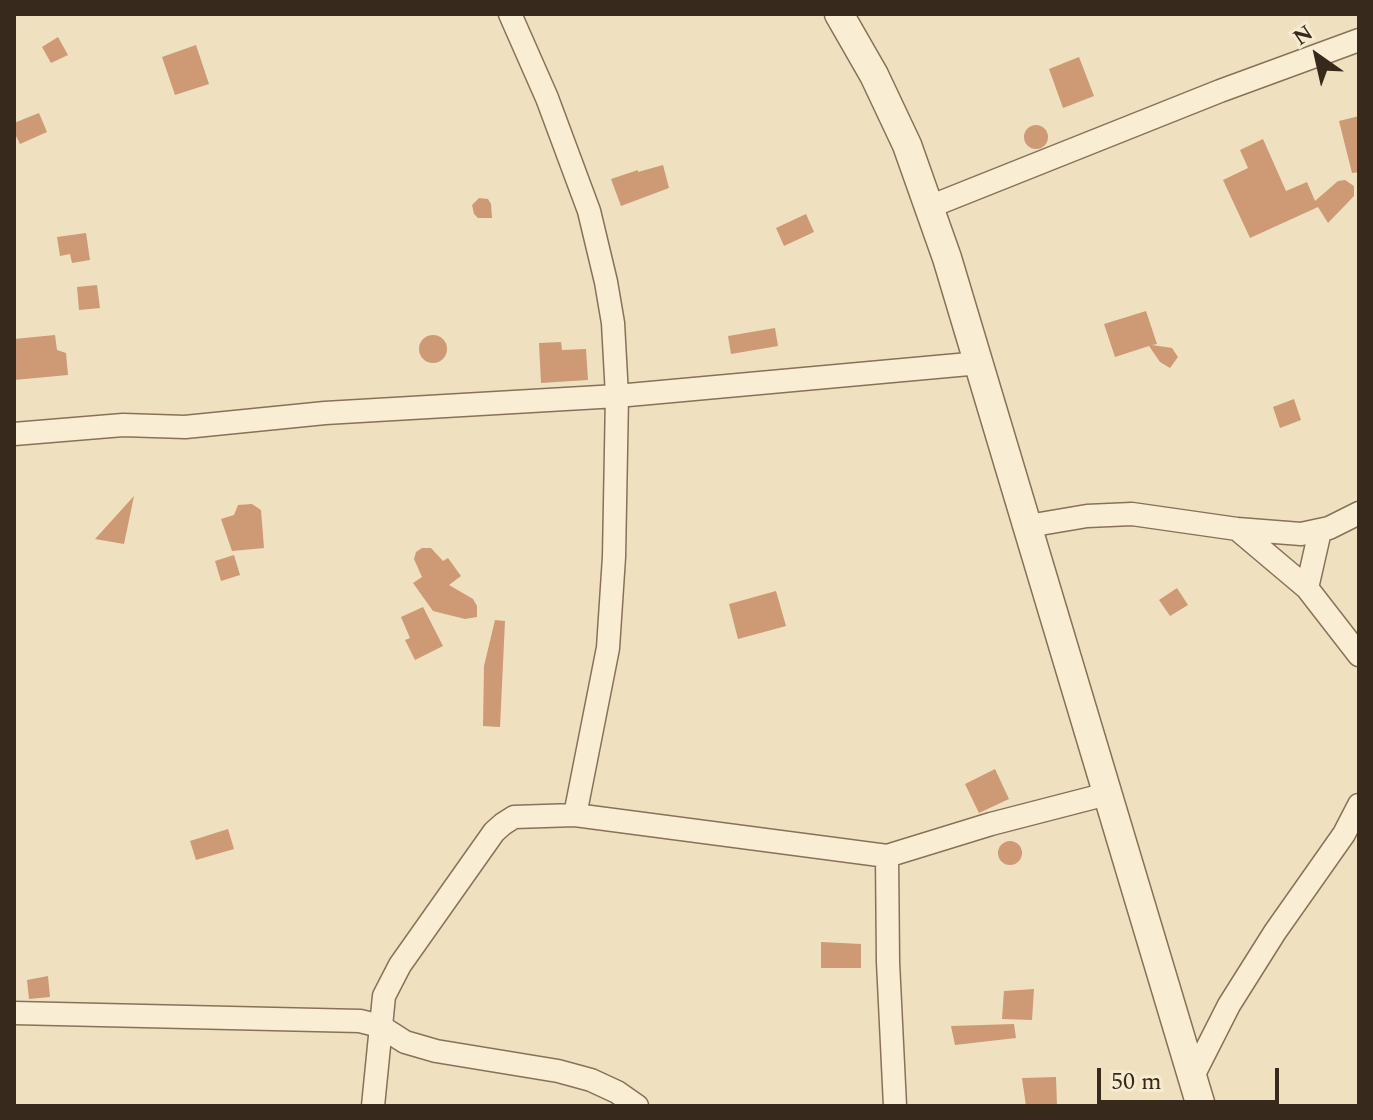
<!DOCTYPE html>
<style>
body{margin:0}
#map{position:relative;width:1373px;height:1120px;overflow:hidden;background:#efe0c0;font-family:Spectral,serif}
canvas{display:block}
.frame{position:absolute;inset:0;border:16px solid #37291c;pointer-events:none}
.north{position:absolute;left:1277px;top:16px;width:80px;height:80px;-webkit-text-stroke:6px #f6eacf;paint-order:stroke;rotate:326deg;font-size:22px;font-weight:700;line-height:32px;text-align:center;color:#37291c}
.north::after{content:'';display:block;margin:auto;width:28px;height:36px;background:#37291c;clip-path:polygon(50% 0,100% 100%,50% 72%,0 100%)}
.scale{position:absolute;left:1097px;top:1068px;width:182px;height:36px;box-sizing:border-box;border:4px solid #37291c;border-top:0;padding-left:10px;font-size:24px;line-height:28px;white-space:nowrap;color:#37291c;-webkit-text-stroke:6px #f6eacf;paint-order:stroke}
</style>
<div id="map">
<canvas width="1373" height="1120"></canvas>
<div class="frame"></div>
<div class="north">N</div>
<div class="scale">50 m</div>
</div>
<script>
const ctx = document.querySelector('canvas').getContext('2d');
ctx.lineJoin = 'round';
function paint(path, color) { ctx.fillStyle = color; ctx.fill(path, 'evenodd'); }
const shape = rows => new Path2D(rows.map(r => 'M' + r).join(''));
function strokePath(path, color, width, dash) { ctx.strokeStyle = color; ctx.lineWidth = width; ctx.lineCap = dash ? 'butt' : 'round'; ctx.setLineDash(dash || []); ctx.stroke(path); }
const building = shape([
 [58,37,68,55,51,63,42,47],
 [196,45,209,84,175,95,162,57],
 [1079,57,1094,96,1063,108,1049,69],
 [39,113,47,132,20,144,14,132,14,123],
 [1359,116,1359,172,1352,173,1339,121],
 '1024 137a12 12 0 1 1 24 0a12 12 0 1 1-24 0Z',
 [1263,139,1286,191,1307,182,1315,201,1338,181,1345,180,1354,186,1354,196,1328,223,1318,207,1250,238,1223,180,1248,168,1240,150],
 [663,165,669,188,621,206,611,179,638,170,638,172],
 [479,198,488,199,491,204,492,218,478,218,474,214,472,205],
 [806,214,814,232,784,246,776,228],
 [86,233,90,260,72,263,70,254,60,256,57,237],
 [97,285,100,308,79,310,77,287],
 [1146,311,1157,344,1152,345,1172,348,1178,357,1170,368,1160,362,1149,346,1115,357,1104,324],
 [775,328,778,346,731,354,728,336],
 [55,335,57,350,66,353,68,375,14,380,14,339],
 '419 349a14 14 0 1 1 28 0a14 14 0 1 1-28 0Z',
 [561,342,562,350,586,349,588,380,541,383,539,343],
 [1294,399,1301,420,1280,428,1273,407],
 [134,496,124,544,95,539],
 [252,504,261,510,264,548,232,551,221,519,234,515,238,505],
 [422,548,431,548,443,561,448,558,461,576,449,585,473,599,477,606,477,617,465,619,433,611,413,583,422,577,414,559,416,552],
 [234,555,240,575,221,581,215,561],
 [1177,588,1188,605,1170,616,1159,600],
 [776,591,786,626,738,639,729,604],
 [423,607,443,646,415,660,405,640,410,638,401,617],
 [495,620,505,621,500,727,483,726,484,666],
 [995,769,1009,799,979,813,965,784],
 [228,829,234,849,196,860,190,841],
 '998 853a12 12 0 1 1 24 0a12 12 0 1 1-24 0Z',
 [821,942,861,944,861,968,821,968],
 [48,976,50,997,29,999,27,980],
 [1034,989,1032,1020,1002,1019,1004,991],
 [1014,1024,1016,1038,955,1045,951,1026],
 [1056,1077,1057,1106,1026,1106,1022,1078]
]);
const minor = shape([
 [510,14,547,98,589,211,606,282,613,323,617,396,614,557,608,648,575,815,887,856,991,824,1107,794],
 [929,207,1220,91,1359,40],
 [14,434,123,425,185,427,325,413,617,396,980,363],
 [1028,526,1087,516,1132,514,1237,529,1301,534,1329,528,1359,513],
 [1237,529,1307,588,1359,655],
 [1307,588,1320,531],
 [887,856,888,962,895,1106],
 [14,1013,360,1021,380,1026,405,1042,436,1051,558,1071,591,1080,617,1092,637,1106],
 [1192,1078,1229,1005,1275,932,1344,834,1359,805],
 [373,1106,384,996,400,965,494,832,503,824,514,817,575,815]
]);
const tertiary = shape([
 [839,14,874,75,907,145,947,258,1201,1106]
]);
paint(building, '#ce9975');
strokePath(minor, '#887158', 25);
strokePath(tertiary, '#887158', 31);
strokePath(minor, '#f9edd3', 22);
strokePath(tertiary, '#f9edd3', 28);
</script>
